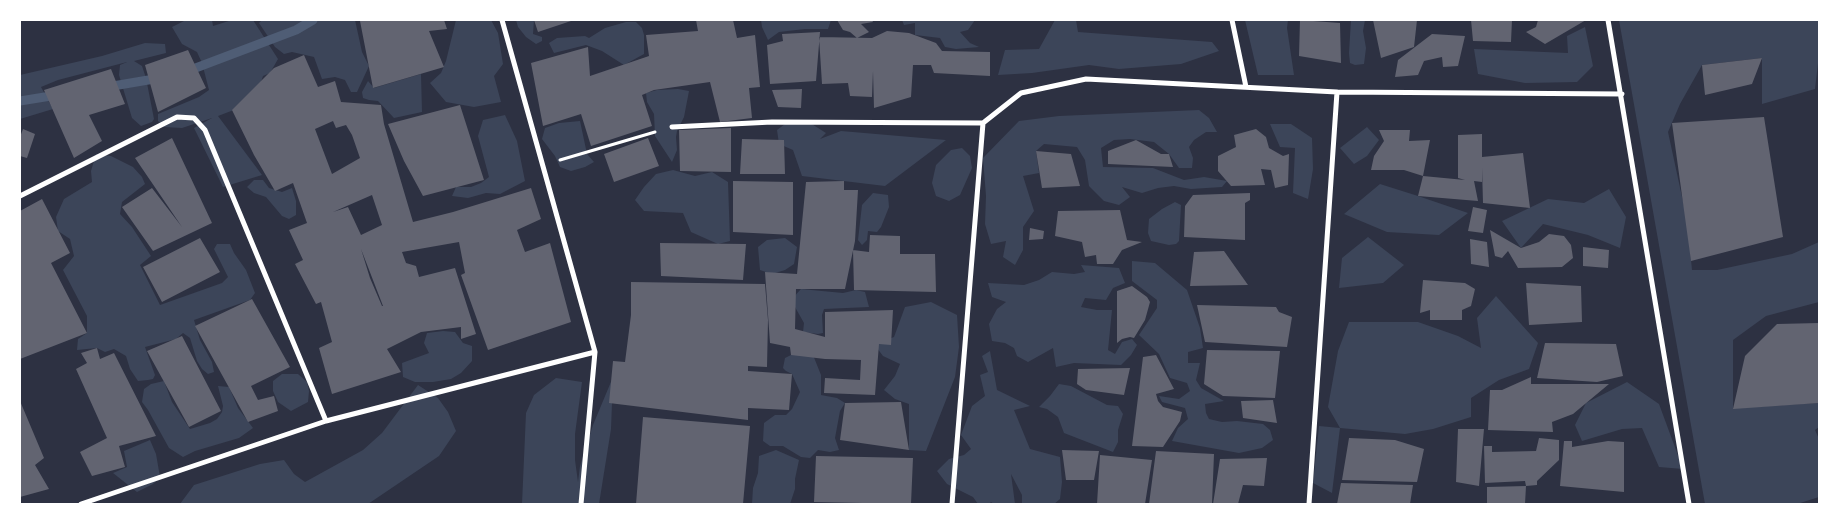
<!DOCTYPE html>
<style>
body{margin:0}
#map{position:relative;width:1839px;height:524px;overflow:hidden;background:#2d3142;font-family:"Roboto Condensed",sans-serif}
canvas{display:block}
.frame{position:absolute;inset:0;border:21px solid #fff;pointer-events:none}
</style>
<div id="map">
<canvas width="1839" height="524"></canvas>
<div class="frame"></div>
</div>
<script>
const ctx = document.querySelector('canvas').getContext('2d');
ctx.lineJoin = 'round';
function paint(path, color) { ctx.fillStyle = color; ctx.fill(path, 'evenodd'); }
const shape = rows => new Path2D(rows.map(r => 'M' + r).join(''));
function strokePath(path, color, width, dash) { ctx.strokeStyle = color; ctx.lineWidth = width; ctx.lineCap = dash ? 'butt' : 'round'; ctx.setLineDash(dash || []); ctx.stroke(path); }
const green = shape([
 [186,20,212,20,213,26,232,20,253,20,278,59,270,73,263,76,260,85,239,108,218,116,262,175,223,187,194,128,212,118,182,128,164,127,158,121,158,114,199,97,209,90,202,63,197,52,182,44,172,27],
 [262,20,355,20,362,52,369,66,357,92,351,92,345,80,335,77,322,79,314,57,292,52,284,54,275,47,259,23],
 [456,20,491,20,498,33,503,64,494,76,501,102,474,107,446,102,430,83,441,73,446,61],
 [516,20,534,20,533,34,542,37,542,41,536,44,526,37,518,27],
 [761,20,831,20,828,29,805,29,779,32,768,40,762,27],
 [902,20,975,20,968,30,960,32,970,43,979,47,956,49,945,47,940,38,915,35,915,23,904,25],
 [1055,20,1076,20,1078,32,1212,42,1219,51,1181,64,1119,69,1089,65,1032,73,998,75,1005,50,1039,49],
 [1245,20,1288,20,1287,28,1294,75,1258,75],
 [1351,20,1365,20,1363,31,1366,48,1364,64,1355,65,1350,63,1349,53],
 [1619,20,1819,20,1819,55,1815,89,1762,104,1762,58,1702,65,1680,104,1668,132,1687,220,1692,270,1717,270,1792,254,1819,242,1819,302,1766,316,1733,340,1733,408,1819,403,1819,427,1815,430,1819,439,1819,497,1797,504,1705,504],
 [626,22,636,22,642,28,644,35,644,54,624,65,602,51,586,45,554,53,549,43,557,38,585,36,589,38,605,28],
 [1585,27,1593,66,1577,82,1525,83,1478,74,1474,49,1568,53,1567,36],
 [145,43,165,44,166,53,134,61,142,66,146,78,154,119,152,122,141,126,132,118,119,75,120,65,127,62,58,80,41,87,53,109,20,119,20,75,102,56],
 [421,74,422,112,394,118,378,101,369,100,363,98,362,92,368,81,374,88],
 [678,89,689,91,684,117,677,131,676,137,677,150,672,162,655,136,654,114,647,102,646,93,657,90],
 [1199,110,1209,118,1217,132,1206,132,1194,140,1189,147,1193,158,1192,168,1179,168,1169,154,1154,142,1130,139,1114,140,1101,148,1103,167,1153,168,1184,180,1204,177,1227,181,1222,187,1191,189,1174,186,1158,188,1142,193,1122,187,1130,197,1119,205,1104,201,1089,186,1085,160,1077,147,1044,144,1036,151,1039,173,1023,176,1034,211,1023,227,1023,250,1015,265,1003,257,1006,241,991,244,985,224,986,196,983,158,1019,121,1059,116],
 [505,115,517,141,525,181,500,194,486,193,468,198,452,196,456,187,471,187,481,183,489,177,478,136,483,120],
 [580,121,587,154,594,162,585,167,571,171,560,167,555,156,542,139,545,128,559,123],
 [789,121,807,121,826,133,820,139,841,131,946,140,885,186,802,176,793,150,779,144,777,130],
 [1270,124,1291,124,1312,138,1313,169,1308,199,1293,193,1295,148,1280,147],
 [1367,127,1379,140,1367,156,1354,164,1340,148],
 [962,148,970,156,972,168,960,195,949,201,936,196,932,183,936,165,951,150],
 [96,154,111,156,133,167,142,177,145,184,122,202,120,214,132,227,151,256,140,265,160,305,222,283,228,277,214,249,217,244,230,244,234,253,246,270,255,293,250,300,194,320,200,340,212,362,214,372,208,374,202,369,197,361,190,338,183,333,176,339,145,347,155,375,153,379,148,380,138,381,130,369,126,356,114,349,105,352,97,348,77,350,78,339,87,333,87,316,63,270,74,256,70,239,58,231,56,217,64,199,92,182,91,171],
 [673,170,695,176,712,172,728,182,730,241,718,244,691,232,683,213,644,211,635,200,644,187,656,174],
 [254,180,263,180,269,188,282,192,292,188,296,201,296,215,289,219,282,216,266,197,254,193,247,187],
 [1380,184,1418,196,1468,213,1439,235,1387,232,1344,214],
 [1609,189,1626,217,1620,248,1588,235,1543,224,1521,248,1502,221,1548,199,1584,203],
 [873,193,888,195,889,207,881,227,877,232,868,231,867,240,862,245,858,240,862,205],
 [1175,202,1181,205,1179,241,1176,244,1169,245,1151,241,1148,233,1149,219,1162,209],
 [1368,237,1404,265,1383,283,1339,288,1342,258],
 [785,238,797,247,794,264,785,270,772,274,760,270,758,247,767,240],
 [1132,261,1155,263,1187,290,1200,328,1203,348,1188,352,1188,363,1200,363,1196,380,1201,388,1224,401,1205,404,1206,413,1209,419,1222,422,1237,421,1263,424,1270,430,1273,440,1262,448,1239,453,1172,441,1178,428,1188,419,1185,408,1162,402,1159,396,1179,399,1190,391,1187,383,1170,378,1159,354,1139,335,1157,308,1157,300,1132,281],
 [1081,265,1119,268,1125,283,1113,288,1106,300,1085,298,1081,307,1097,310,1112,310,1108,350,1115,354,1122,342,1132,339,1137,345,1131,355,1121,365,1074,363,1056,367,1053,348,1028,362,1017,356,1014,348,1005,343,992,341,989,324,997,309,1006,302,992,297,988,283,1024,285,1039,280,1052,272,1074,274,1085,272],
 [801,289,843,293,856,290,865,292,869,307,824,309,822,315,823,333,818,334,803,332,804,323,791,300],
 [1496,296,1538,343,1529,369,1499,380,1471,398,1471,417,1433,429,1405,434,1340,428,1332,493,1313,483,1319,426,1340,428,1328,407,1338,351,1349,322,1418,322,1458,336,1481,348,1477,318],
 [931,302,957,315,959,347,955,377,926,451,909,450,909,404,895,399,884,390,895,376,900,364,883,356,874,344,894,337,905,307],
 [443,331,455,332,463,343,472,346,472,361,461,373,451,379,433,382,415,382,403,377,402,363,429,353,424,343,427,333],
 [990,351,997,390,1030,406,1014,410,1030,449,1060,457,1062,482,1060,499,1054,504,1022,504,1022,495,1011,474,1015,504,994,504,991,502,989,504,978,504,973,497,947,484,937,471,949,459,964,455,971,449,961,435,972,406,985,396,980,375,988,372,982,356],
 [791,355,813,355,821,375,821,395,837,398,845,403,840,411,835,438,839,450,830,452,818,450,810,458,801,457,783,446,770,446,763,441,764,423,775,415,786,415,792,409,800,392,792,374,786,371,783,368,785,358],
 [282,374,298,374,307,382,309,391,308,402,291,411,278,402,273,391,273,381],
 [613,377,611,429,599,504,522,504,526,413,534,395,556,378,582,382,575,434,575,460,578,482,580,466,593,425],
 [164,381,172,402,190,429,210,423,217,419,222,412,223,406,218,386,229,387,238,408,253,428,239,438,195,451,183,457,169,448,148,410,142,402,144,389,151,384],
 [1627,382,1659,404,1683,469,1659,467,1642,428,1622,429,1582,441,1575,425,1586,403],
 [1059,384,1071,386,1107,405,1118,406,1123,414,1118,430,1118,442,1113,452,1064,433,1058,417,1047,409,1039,407,1050,396],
 [418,385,438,398,448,412,456,431,439,456,368,504,180,504,194,485,260,464,284,460,294,474,305,482,363,450,382,433],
 [150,440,156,454,160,477,153,484,137,492,113,473,127,467,124,451],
 [776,450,799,460,795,479,795,489,790,504,752,504,753,488,758,473,759,456]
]);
const stream = shape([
 [185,72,296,30,313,20],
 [107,87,160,78],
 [20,101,57,95]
]);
const building = shape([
 [363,20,444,20,447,29,429,31,444,67,373,88,360,21],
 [534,20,574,20,538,32],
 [696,20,733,20,737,38,755,35,760,87,749,88,752,118,720,122,710,82,654,90,642,95,652,126,591,146,581,114,543,126,531,63,588,47,590,76,649,56,646,35,698,31],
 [837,20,872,20,873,22,861,24,869,32,857,38,850,32,843,30],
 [1300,20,1340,23,1341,63,1299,56],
 [1373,20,1417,20,1414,47,1381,58],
 [1471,20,1512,20,1511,42,1473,41],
 [1538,20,1586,20,1545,44,1526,32,1536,27],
 [887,31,909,33,936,43,942,51,990,52,990,76,934,73,931,65,913,65,911,97,874,108,873,71,872,97,850,96,848,83,822,84,819,37,872,38],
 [820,32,816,81,770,84,767,45,783,41,782,34],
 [1432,34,1465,36,1458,66,1443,67,1442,57,1424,61,1418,75,1395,77,1398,60],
 [188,50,206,88,158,112,145,65],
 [304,55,318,87,335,81,341,102,381,105,384,124,413,222,453,212,531,188,541,219,517,230,525,252,550,243,571,322,488,350,461,275,465,273,459,242,402,252,406,263,416,266,419,277,455,268,476,334,461,339,461,327,421,332,387,349,401,372,332,394,319,348,332,342,321,302,316,304,295,264,303,260,289,230,307,223,293,183,275,191,254,155,232,110,274,68],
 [333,121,336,128,346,125,352,135,360,158,332,174,315,129],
 [372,195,382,225,361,235,348,207,333,212],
 [361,249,383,306,382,306,370,278],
 [1762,58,1752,84,1705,95,1702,65],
 [111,69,125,104,89,115,102,141,74,158,44,90],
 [802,89,801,108,778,107,772,90],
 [460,105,484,180,423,196,404,161,388,124],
 [1764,117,1783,237,1691,261,1672,123],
 [731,128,731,172,680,171,679,130],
 [23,129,35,134,27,158,20,156,20,137],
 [1256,129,1266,137,1269,148,1283,156,1289,154,1288,185,1275,188,1271,170,1261,169,1265,185,1231,186,1218,171,1218,156,1236,147,1234,135],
 [1379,130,1410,130,1409,141,1430,140,1423,176,1404,170,1371,170,1374,156,1384,141],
 [1482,134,1482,157,1523,153,1530,208,1483,203,1482,168,1482,182,1474,181,1478,201,1418,196,1423,176,1465,180,1458,178,1458,135],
 [172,138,212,223,153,251,122,207,152,188,182,227,135,158],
 [648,138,659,166,614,182,604,154],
 [742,139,784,140,785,174,740,174],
 [1136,140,1161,154,1169,154,1173,167,1108,164,1108,151],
 [1036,151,1071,154,1080,186,1042,188],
 [733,181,793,182,793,235,733,232],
 [844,181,844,190,858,190,855,241,845,289,796,289,795,329,825,337,825,312,893,310,891,345,879,344,875,395,824,393,825,378,860,380,861,360,825,359,791,355,790,347,770,343,765,272,797,274,806,182],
 [1250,193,1250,200,1245,203,1245,240,1184,237,1185,206,1193,195],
 [42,199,70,253,51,263,87,333,20,359,20,211],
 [1473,207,1487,210,1483,233,1468,231],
 [1120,210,1127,240,1142,242,1122,250,1113,264,1097,264,1096,255,1085,257,1082,242,1055,236,1058,211],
 [1030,228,1044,231,1043,239,1029,240],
 [1490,230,1521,248,1539,242,1549,234,1564,236,1571,245,1573,258,1562,267,1518,268,1508,251,1502,258,1495,256],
 [870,235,900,236,900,254,935,254,936,292,854,290,853,250,869,252],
 [200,238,220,272,162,302,143,267],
 [1470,239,1487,242,1489,267,1471,264],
 [660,243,746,244,743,280,661,276],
 [1583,247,1609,250,1608,268,1583,266],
 [1224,251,1248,285,1190,286,1194,252],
 [1423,280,1465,283,1475,289,1471,306,1462,310,1462,320,1430,320,1430,310,1420,313],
 [631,282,765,284,768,320,767,367,748,366,748,371,792,374,789,410,748,408,748,420,609,403,613,361,625,362,631,315],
 [1526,283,1581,286,1582,322,1529,325],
 [1132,286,1147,297,1150,302,1145,320,1134,338,1130,337,1122,339,1117,343,1117,291],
 [252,299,290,367,251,386,258,400,274,396,278,411,248,422,195,326],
 [1197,305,1276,307,1279,312,1292,317,1287,347,1205,342],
 [1819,323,1819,403,1733,409,1745,356,1777,324],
 [182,336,221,411,189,427,147,351],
 [1545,343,1616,344,1623,376,1597,382,1537,378],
 [97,348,100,359,114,353,156,436,119,446,125,467,92,476,80,452,107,438,76,369,87,363,81,353],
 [1207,350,1280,351,1275,398,1223,396,1204,384],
 [1156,355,1174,389,1156,394,1158,401,1163,407,1182,412,1180,421,1163,447,1132,446,1143,357],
 [1130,368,1124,395,1086,390,1077,384,1078,369],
 [1531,377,1531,384,1609,384,1573,414,1552,422,1553,432,1488,430,1490,390,1502,390],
 [1273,400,1277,423,1243,418,1241,401],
 [20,401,44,458,35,465,49,489,20,497],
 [901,402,909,450,840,440,845,403],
 [643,417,750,426,743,504,636,504],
 [1458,429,1484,429,1479,486,1456,482],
 [1349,438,1395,440,1424,449,1417,482,1342,480],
 [1539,438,1559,440,1559,460,1537,481,1537,485,1526,486,1525,481,1485,483,1484,446,1492,446,1492,452,1536,451],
 [1564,441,1572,441,1572,447,1608,441,1624,442,1624,492,1560,486],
 [1062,450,1099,451,1094,480,1066,480],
 [1156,451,1214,454,1212,504,1149,504],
 [1100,455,1152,460,1145,504,1097,504],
 [816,456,913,458,911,504,814,502],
 [1267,458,1264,486,1243,485,1238,504,1213,504,1220,459],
 [1341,483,1413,485,1410,504,1337,504],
 [1526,486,1525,504,1487,504,1487,487]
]);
const path = shape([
 [560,160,655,132]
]);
const minor = shape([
 [1232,20,1246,87],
 [1608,20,1689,504],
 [672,127,772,122,983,123,1021,93,1086,79,1337,92,1622,94],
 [20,196,177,117,194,118,205,130,326,421],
 [81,504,326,421,595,352,502,20],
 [581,504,595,352],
 [952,504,983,123],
 [1309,504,1337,92]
]);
paint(green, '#3c4559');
strokePath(stream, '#4f5d75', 9);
paint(building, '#626471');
strokePath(path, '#fff', 3);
strokePath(minor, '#fff', 5);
</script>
